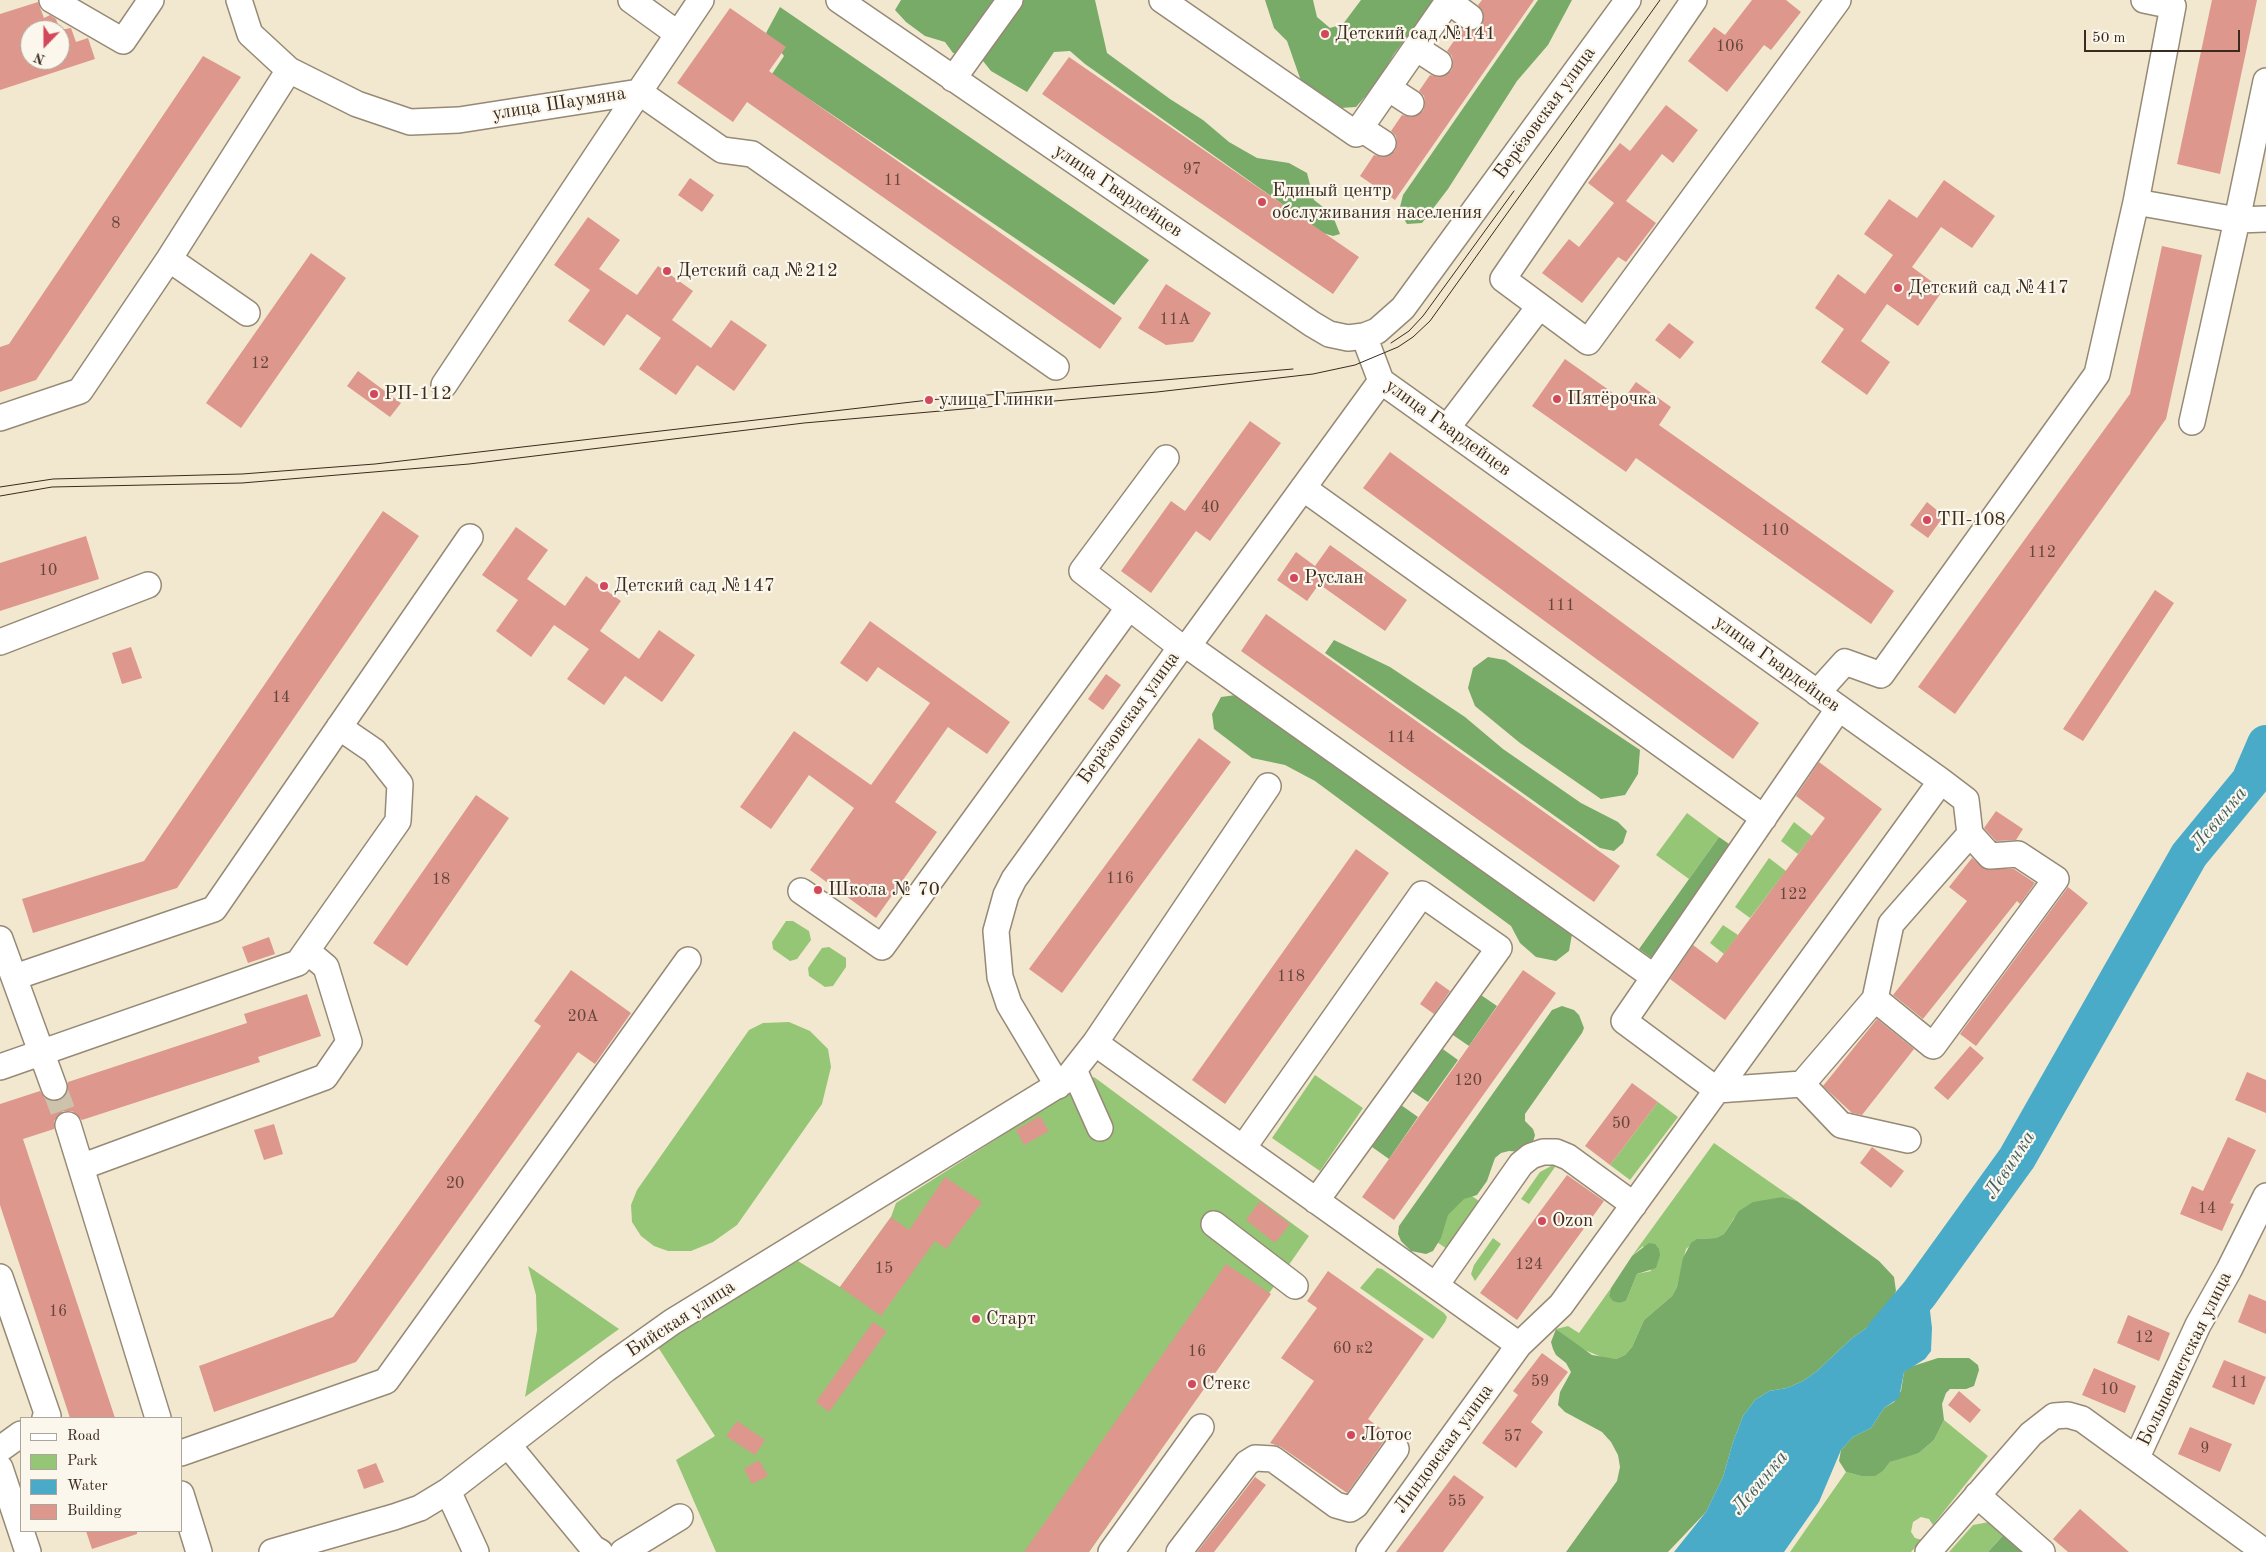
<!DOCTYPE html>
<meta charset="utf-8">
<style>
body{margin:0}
#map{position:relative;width:2266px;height:1552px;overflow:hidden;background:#f2e8cf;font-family:"Old Standard TT",serif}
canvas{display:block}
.legend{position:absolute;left:20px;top:1417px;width:162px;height:115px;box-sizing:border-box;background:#fbf7ec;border:1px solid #aea59a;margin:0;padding:6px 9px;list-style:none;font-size:15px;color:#3b2a1e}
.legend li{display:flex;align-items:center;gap:10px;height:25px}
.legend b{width:25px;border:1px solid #aea59a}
.north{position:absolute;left:20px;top:20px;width:50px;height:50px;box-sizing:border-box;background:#fbf7ec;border:1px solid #aea59a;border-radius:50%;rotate:202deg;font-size:14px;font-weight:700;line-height:20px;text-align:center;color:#3b2a1e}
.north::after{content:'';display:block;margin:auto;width:18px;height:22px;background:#d1495b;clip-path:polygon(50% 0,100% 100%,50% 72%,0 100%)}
.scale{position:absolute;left:2084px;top:30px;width:156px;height:22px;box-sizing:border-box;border:2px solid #3b2a1e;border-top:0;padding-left:6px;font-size:15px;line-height:18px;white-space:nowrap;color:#3b2a1e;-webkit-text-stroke:4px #fbf7ec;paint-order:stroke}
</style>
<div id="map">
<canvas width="2266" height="1552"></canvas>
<ul class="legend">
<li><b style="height:6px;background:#fff"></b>Road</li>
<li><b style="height:14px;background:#95c676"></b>Park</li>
<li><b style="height:14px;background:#49abc8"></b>Water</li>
<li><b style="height:14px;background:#de978d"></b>Building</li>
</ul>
<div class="north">N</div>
<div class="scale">50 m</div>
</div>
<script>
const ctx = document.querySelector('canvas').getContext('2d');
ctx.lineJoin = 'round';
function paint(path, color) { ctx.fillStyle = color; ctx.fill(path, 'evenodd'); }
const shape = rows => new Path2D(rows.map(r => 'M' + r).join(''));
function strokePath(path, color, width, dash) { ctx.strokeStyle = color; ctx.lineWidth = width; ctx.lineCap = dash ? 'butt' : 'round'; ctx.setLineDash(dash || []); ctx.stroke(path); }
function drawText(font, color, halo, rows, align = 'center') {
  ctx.font = font + ' "Old Standard TT",serif'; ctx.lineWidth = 4.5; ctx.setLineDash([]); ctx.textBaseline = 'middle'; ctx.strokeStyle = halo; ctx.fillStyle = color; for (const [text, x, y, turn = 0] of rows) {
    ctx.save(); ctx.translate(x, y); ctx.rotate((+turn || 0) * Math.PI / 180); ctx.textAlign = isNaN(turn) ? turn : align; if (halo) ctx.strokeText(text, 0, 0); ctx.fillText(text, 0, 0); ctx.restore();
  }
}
const green = shape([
 [1687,813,1719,837,1689,879,1656,855],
 [1794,822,1812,836,1798,854,1781,841],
 [1769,858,1786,871,1750,918,1735,907],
 [786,921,793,921,809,931,811,940,797,959,790,961,773,949,772,942],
 [1723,925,1738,935,1724,954,1710,943],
 [829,947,846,958,846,967,833,986,825,987,809,976,808,968,822,948],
 [789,1022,810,1031,828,1049,831,1067,822,1104,737,1225,713,1242,691,1251,668,1251,654,1246,641,1236,632,1222,631,1205,637,1190,749,1030,763,1023],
 [1315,1075,1363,1108,1320,1171,1272,1138],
 [1094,1077,1309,1236,1089,1552,716,1552,676,1460,715,1436,656,1344,798,1261,840,1287,891,1217,896,1203],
 [1658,1102,1678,1117,1630,1180,1610,1165],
 [1714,1143,1797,1201,1783,1197,1734,1218,1724,1234,1716,1238,1698,1239,1686,1249,1677,1287,1672,1296,1644,1320,1632,1347,1625,1355,1616,1359,1604,1358,1582,1349,1556,1329,1568,1326,1579,1333,1611,1288,1609,1296,1620,1303,1626,1301,1637,1274,1651,1271,1643,1246,1632,1256],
 [1553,1165,1555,1167,1529,1204,1521,1199,1540,1172],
 [1461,1188,1483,1204,1450,1251,1428,1236],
 [1493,1238,1501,1244,1475,1281,1471,1274,1474,1265],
 [528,1266,619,1329,525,1397,537,1330,536,1295],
 [1377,1268,1382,1269,1444,1313,1447,1317,1445,1322,1433,1339,1360,1288],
 [1944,1420,1988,1456,1933,1525,1929,1519,1921,1517,1913,1522,1911,1532,1915,1538,1922,1540,1911,1552,1790,1552,1846,1472,1861,1476,1884,1470,1890,1462,1903,1457,1919,1453,1934,1440],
 [1989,1522,2005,1533,1988,1552,1949,1552,1973,1525]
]);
const forest = shape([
 [901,0,1000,0,963,54,953,53,945,42,925,36,906,22,895,10],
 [1020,0,1095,0,1107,53,1170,99,1203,120,1229,142,1257,158,1289,163,1307,173,1314,200,1332,214,1340,234,1333,236,1323,233,1085,64,1070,51,1054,52,1027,92,991,71,979,56],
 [1265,0,1313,0,1317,17,1330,28,1343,24,1361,0,1435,0,1394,54,1376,84,1356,107,1340,108,1301,81,1287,41,1274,28],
 [1538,0,1572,0,1548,45,1517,81,1448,189,1422,223,1407,224,1399,211,1403,195],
 [780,7,1149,260,1114,305,772,74,784,56,766,33],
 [1334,640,1390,667,1465,717,1503,749,1581,803,1618,822,1627,831,1623,843,1614,851,1600,848,1325,653],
 [1488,657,1505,660,1640,750,1638,774,1625,795,1601,799,1520,743,1475,706,1468,688,1473,668],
 [1236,695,1257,707,1572,934,1569,951,1556,961,1536,957,1520,943,1511,926,1315,781,1285,765,1252,758,1214,729,1212,714,1221,697],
 [1719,837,1732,846,1653,959,1639,949],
 [1478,993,1497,1006,1469,1046,1450,1033],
 [1562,1006,1574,1010,1579,1015,1584,1028,1582,1033,1525,1114,1525,1121,1533,1129,1535,1135,1533,1142,1522,1152,1509,1151,1501,1153,1495,1158,1487,1181,1477,1195,1464,1199,1448,1215,1441,1238,1433,1251,1426,1254,1411,1251,1401,1241,1398,1234,1399,1226,1552,1010],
 [1440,1047,1458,1060,1428,1102,1410,1090],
 [1401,1105,1418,1117,1389,1159,1372,1147],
 [1783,1197,1797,1201,1879,1261,1894,1277,1896,1291,1889,1305,1879,1319,1851,1339,1817,1371,1803,1381,1787,1388,1769,1391,1755,1400,1743,1416,1733,1442,1723,1477,1706,1512,1668,1552,1566,1552,1617,1481,1620,1467,1618,1455,1611,1442,1602,1432,1565,1412,1558,1405,1560,1392,1571,1372,1566,1363,1556,1355,1553,1349,1551,1342,1556,1329,1592,1355,1616,1359,1625,1355,1632,1347,1644,1320,1672,1296,1677,1287,1683,1258,1691,1243,1697,1239,1716,1238,1724,1234,1739,1211,1753,1202],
 [1649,1243,1655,1244,1659,1249,1660,1255,1656,1268,1637,1274,1626,1301,1620,1303,1613,1301,1609,1296,1611,1288,1632,1256],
 [1938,1358,1969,1358,1978,1365,1979,1370,1974,1386,1966,1389,1950,1389,1946,1393,1942,1404,1944,1420,1934,1440,1919,1453,1890,1462,1884,1470,1875,1476,1861,1476,1846,1472,1839,1461,1841,1450,1853,1437,1871,1428,1884,1408,1894,1402,1901,1391,1904,1372,1910,1367],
 [2007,1531,2041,1552,1988,1552]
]);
const water = shape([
 [1907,1293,1919,1294,1930,1311,1932,1328,1931,1351,1925,1359,1904,1372,1899,1398,1884,1408,1871,1428,1853,1437,1841,1450,1819,1502,1784,1552,1674,1552,1706,1512,1723,1477,1733,1442,1743,1416,1755,1400,1769,1391,1787,1388,1803,1381,1817,1371,1851,1339,1879,1319,1897,1299]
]);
const river = shape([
 [1885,1334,1919,1294,2017,1158,2189,855,2250,781,2266,744]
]);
const building = shape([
 [1482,0,1534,0,1395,200,1360,176,1374,155,1383,157,1395,151,1397,143,1396,136,1391,131,1402,115,1411,117,1423,111,1425,103,1424,96,1419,91,1430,75,1439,77,1451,71,1453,63,1452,56,1447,51,1462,29,1475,30,1482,25,1483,12,1478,5],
 [1752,0,1786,0,1801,12,1771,50,1764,45,1727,92,1688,61,1714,27,1725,35],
 [2212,0,2257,0,2220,174,2177,164],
 [38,2,44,18,50,15,56,19,60,30,71,28,76,42,88,38,95,59,0,90,0,14],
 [30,30,60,30,60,60,30,60],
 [730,8,786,47,769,71,1122,318,1100,349,747,102,733,122,677,83],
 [203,56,241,77,36,380,0,392,0,347,9,344],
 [1069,57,1359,257,1333,294,1042,94],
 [1666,105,1698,130,1673,163,1662,154,1626,201,1656,223,1626,262,1618,257,1582,303,1542,273,1569,239,1579,247,1614,203,1588,183,1620,143,1630,151],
 [690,178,714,195,702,212,678,195],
 [1944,180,1995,216,1972,248,1941,227,1912,267,1943,290,1918,326,1887,304,1861,341,1890,362,1867,395,1821,362,1844,329,1815,308,1838,274,1865,294,1893,255,1864,234,1889,199,1917,218],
 [588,217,620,240,599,269,637,295,658,266,693,291,672,320,711,348,731,320,767,345,734,391,697,365,676,395,639,369,661,338,627,314,604,346,568,321,590,290,554,265],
 [2162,246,2202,255,2166,419,1955,714,1918,687,2130,394],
 [311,253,346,278,241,428,206,403],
 [1166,284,1211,313,1193,342,1166,345,1138,328],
 [1669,323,1694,342,1680,359,1655,340],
 [1565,359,1623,400,1636,382,1671,407,1659,425,1894,591,1871,624,1636,458,1626,472,1532,406],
 [358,371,401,403,390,417,347,386],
 [1250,421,1281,443,1210,541,1196,531,1151,593,1121,571,1171,501,1185,511],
 [1390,452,1759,723,1733,759,1363,488],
 [1927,502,1944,516,1928,538,1910,525],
 [383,511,419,536,177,888,33,933,22,899,144,861],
 [516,527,548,550,527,579,565,606,586,576,621,601,600,631,639,659,659,630,695,655,662,702,625,676,604,705,567,679,589,649,554,625,531,657,496,631,518,600,482,575],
 [86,536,99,579,0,611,0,563],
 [1330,545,1407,600,1385,631,1319,584,1307,601,1277,580,1296,552,1315,566],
 [2155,590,2174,603,2083,741,2063,729],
 [1266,614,1620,866,1594,902,1241,651],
 [870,621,1010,722,987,754,948,727,895,802,937,832,876,918,810,870,854,808,809,775,771,829,740,807,794,731,871,785,930,703,878,667,867,682,840,663],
 [131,647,142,678,122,684,112,653],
 [1106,674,1121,685,1103,710,1088,699],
 [1199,738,1231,762,1062,993,1029,969],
 [1819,762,1882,809,1725,1020,1670,979,1693,945,1717,963,1825,818,1796,796],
 [476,795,509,818,407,966,373,943],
 [1996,811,2023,829,2016,840,1996,841,1984,828],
 [1356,849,1389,873,1225,1104,1192,1080],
 [1972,858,1985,869,2014,869,2035,883,2020,904,2017,901,1923,1019,1893,995,1967,901,1949,887],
 [2068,887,2088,903,1976,1046,1960,1034],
 [269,937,275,954,248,963,242,947],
 [571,970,631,1013,595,1064,578,1052,356,1362,214,1412,199,1366,333,1317,541,1026,534,1021],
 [1523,970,1556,993,1394,1220,1362,1197],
 [1436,981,1450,991,1434,1014,1420,1004],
 [307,994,321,1036,258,1057,260,1062,82,1120,72,1111,63,1111,54,1121,54,1129,23,1139,115,1418,70,1418,0,1205,0,1104,40,1091,45,1098,58,1101,65,1096,68,1082,247,1023,244,1014],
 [1877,1019,1914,1049,1862,1115,1852,1113,1823,1086],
 [1970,1046,1984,1058,1948,1100,1934,1088],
 [2247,1072,2266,1080,2266,1113,2235,1100],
 [1632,1083,1658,1102,1610,1165,1585,1146],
 [1040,1116,1049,1131,1024,1145,1016,1130],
 [274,1124,283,1154,264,1160,254,1130],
 [2228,1137,2256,1150,2230,1203,2234,1204,2222,1231,2180,1214,2192,1186,2203,1191],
 [1872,1147,1904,1171,1891,1188,1860,1163],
 [1567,1175,1604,1201,1517,1320,1480,1293],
 [945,1177,982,1202,946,1249,935,1241,881,1316,840,1287,891,1217,909,1230],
 [1260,1201,1290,1224,1275,1243,1246,1220],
 [1226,1264,1271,1294,1089,1552,1024,1552],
 [1328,1271,1424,1339,1368,1419,1391,1436,1384,1441,1347,1493,1281,1447,1270,1443,1314,1381,1281,1358,1317,1308,1307,1301],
 [2249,1294,2266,1301,2266,1334,2238,1322],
 [2128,1315,2170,1333,2159,1361,2117,1343],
 [873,1322,887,1331,829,1412,816,1402],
 [1542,1353,1568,1372,1531,1422,1543,1432,1516,1468,1482,1443,1518,1395,1513,1391],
 [2224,1360,2266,1377,2254,1405,2212,1387],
 [2094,1368,2136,1386,2125,1413,2082,1395],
 [1959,1391,1981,1410,1970,1423,1948,1405],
 [737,1421,765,1440,755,1455,726,1436],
 [2190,1427,2232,1444,2220,1472,2178,1454],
 [759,1460,768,1476,752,1484,744,1469],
 [376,1463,384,1482,364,1489,357,1470],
 [1454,1475,1484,1497,1443,1552,1396,1552],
 [1255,1477,1266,1485,1214,1552,1197,1552],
 [2080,1509,2129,1552,2068,1552,2053,1539],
 [86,1531,137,1531,137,1534,92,1549]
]);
const minorTunnel = shape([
 [54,1087,68,1125]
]);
const minor = shape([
 [52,0,123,41,151,0],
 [631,0,678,34],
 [701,0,639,92,722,150,752,154,1056,367],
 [839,0,1312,324,1329,334,1348,338,1364,336,1377,331,1403,308,1628,0],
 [1162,0,1356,134,1449,0],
 [1694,0,1503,279,1588,342,1838,0],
 [1448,1,1470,17],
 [1416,48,1439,63],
 [289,70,357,104,410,122,459,120,639,92,444,385],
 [953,79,1010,0],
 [1388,88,1411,103],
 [1360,128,1383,143],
 [2136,202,2237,220,2266,81],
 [169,259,247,313],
 [1364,336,1381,381,1941,781,1966,800,1970,834,1990,856,2018,854,2056,879,1933,1046,1875,999,1802,1084,1717,1090,1624,1021,1839,708],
 [0,418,80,391,169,259,289,70,250,34,239,0],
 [2192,422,2237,220,2266,219],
 [1447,428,1539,307],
 [1166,458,1082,571,1181,647],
 [1303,488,1764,818],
 [0,642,148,585],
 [1188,646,1654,977],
 [1817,693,1845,662,1881,675,2097,374,2136,202,2173,6,2144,0],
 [801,891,882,947,1129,607],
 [0,939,54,1087],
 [15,977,214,909,470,537],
 [1875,999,1891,924,1970,834],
 [1095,1043,1519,1345],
 [0,1067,298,963,398,821,400,784,374,751,339,727],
 [1075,1072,1100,1128],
 [1802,1084,1841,1125,1908,1140],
 [1058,1086,1009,1004,1000,977,996,931,1006,895,1014,879,1181,647,1188,646,1381,381],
 [68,1125,158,1418],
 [1243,1148,1422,894,1499,948,1316,1201],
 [81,1167,325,1077,349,1042,326,967,307,951],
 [1214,1224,1295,1286],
 [0,1277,48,1416,45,1418],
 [1436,1285,1521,1164,1531,1156,1543,1152,1556,1152,1568,1157,1634,1205],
 [508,1445,593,1548,600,1552],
 [0,1449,21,1434],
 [181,1453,386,1381,688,960],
 [2137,1457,2198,1325,2229,1270,2266,1196],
 [0,1468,28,1552],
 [448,1491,476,1552],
 [181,1494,199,1552],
 [1977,1495,2042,1552],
 [272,1552,394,1517,420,1508,448,1491,606,1369,672,1322,1066,1080,1095,1043,1268,786],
 [623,1552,680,1517],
 [1111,1552,1201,1427],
 [1179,1552,1247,1463,1255,1458,1273,1459,1336,1505,1350,1509,1356,1505,1396,1449],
 [1369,1552,1519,1345,1561,1305,1941,781],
 [1928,1552,2031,1434,2054,1416,2068,1415,2082,1419,2265,1552]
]);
const tram = shape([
 [1391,343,1409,331,1423,316,1514,191],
 [0,487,53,479,242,474,375,464,929,400,1293,369],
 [0,496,52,487,242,483,469,464,804,423,1157,392,1313,374,1355,365,1398,347,1413,337,1430,321,1660,0]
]);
const markers = [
 [1325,34,5,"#d1495b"],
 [1262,202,5,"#d1495b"],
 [667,271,5,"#d1495b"],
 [1898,288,5,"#d1495b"],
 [374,394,5,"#d1495b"],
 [1557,399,5,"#d1495b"],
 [929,400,5,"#d1495b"],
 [1927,520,5,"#d1495b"],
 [1294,578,5,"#d1495b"],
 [604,586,5,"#d1495b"],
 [818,890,5,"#d1495b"],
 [1542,1221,5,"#d1495b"],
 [976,1319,5,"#d1495b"],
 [1192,1384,5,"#d1495b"],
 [1351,1435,5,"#d1495b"]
];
const numberNames = [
 ["106",1730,47],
 ["97",1192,170],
 ["11",893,181],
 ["8",116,224],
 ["11А",1175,320],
 ["12",260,364],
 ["40",1210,508],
 ["110",1775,531],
 ["112",2042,553],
 ["10",48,571],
 ["111",1561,606],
 ["14",281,698],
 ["114",1401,738],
 ["116",1120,879],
 ["18",441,880],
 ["122",1793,895],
 ["118",1291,977],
 ["20А",583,1017],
 ["120",1468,1081],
 ["50",1621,1124],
 ["20",455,1184],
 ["14",2207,1209],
 ["124",1529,1265],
 ["15",884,1269],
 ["16",58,1312],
 ["12",2144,1338],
 ["60 к2",1353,1349],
 ["16",1197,1352],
 ["59",1540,1382],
 ["11",2239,1383],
 ["10",2109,1390],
 ["57",1513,1437],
 ["9",2205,1449],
 ["55",1457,1502]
];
const poiNames = [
 ["Детский сад №141",1335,34],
 ["Единый центр",1272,191],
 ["обслуживания населения",1272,213],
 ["Детский сад №212",677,271],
 ["Детский сад №417",1908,288],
 ["РП-112",384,394],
 ["Пятёрочка",1567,399],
 ["улица Глинки",939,400],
 ["ТП-108",1937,520],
 ["Руслан",1304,578],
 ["Детский сад №147",614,586],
 ["Школа № 70",828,890],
 ["Ozon",1552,1221],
 ["Старт",986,1319],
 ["Стекс",1202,1384],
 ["Лотос",1361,1435]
];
const streetNames = [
 ["улица Шаумяна",559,104,-9],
 ["Берёзовская улица",1545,113,-54],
 ["улица Гвардейцев",1118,191,34],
 ["улица Гвардейцев",1448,428,36],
 ["улица Гвардейцев",1777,664,36],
 ["Берёзовская улица",1129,718,-54],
 ["Бийская улица",681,1319,-33],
 ["Большевистская улица",2185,1359,-64],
 ["Линдовская улица",1444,1449,-54]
];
const waterNames = [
 ["Левинка",2219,819,-50],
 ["Левинка",2010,1165,-57],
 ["Левинка",1760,1483,-50]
];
paint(green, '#95c676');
paint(forest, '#78ab67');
paint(water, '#49abc8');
strokePath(river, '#49abc8', 38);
paint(building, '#de978d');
strokePath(minorTunnel, '#cdc2ac', 25, [25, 12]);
strokePath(minor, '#968976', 28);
strokePath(minor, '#fff', 25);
strokePath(tram, '#3b2a1e', 1);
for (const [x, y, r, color] of markers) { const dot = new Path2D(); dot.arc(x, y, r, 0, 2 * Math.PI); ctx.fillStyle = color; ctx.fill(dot); strokePath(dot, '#fbf7ec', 2); }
drawText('16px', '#64453a', null, numberNames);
drawText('19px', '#3b2a1e', '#fbf7ec', poiNames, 'left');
drawText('19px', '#3b2a1e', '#fbf7ec', streetNames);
drawText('italic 20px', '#415e62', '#fbf7ec', waterNames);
</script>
